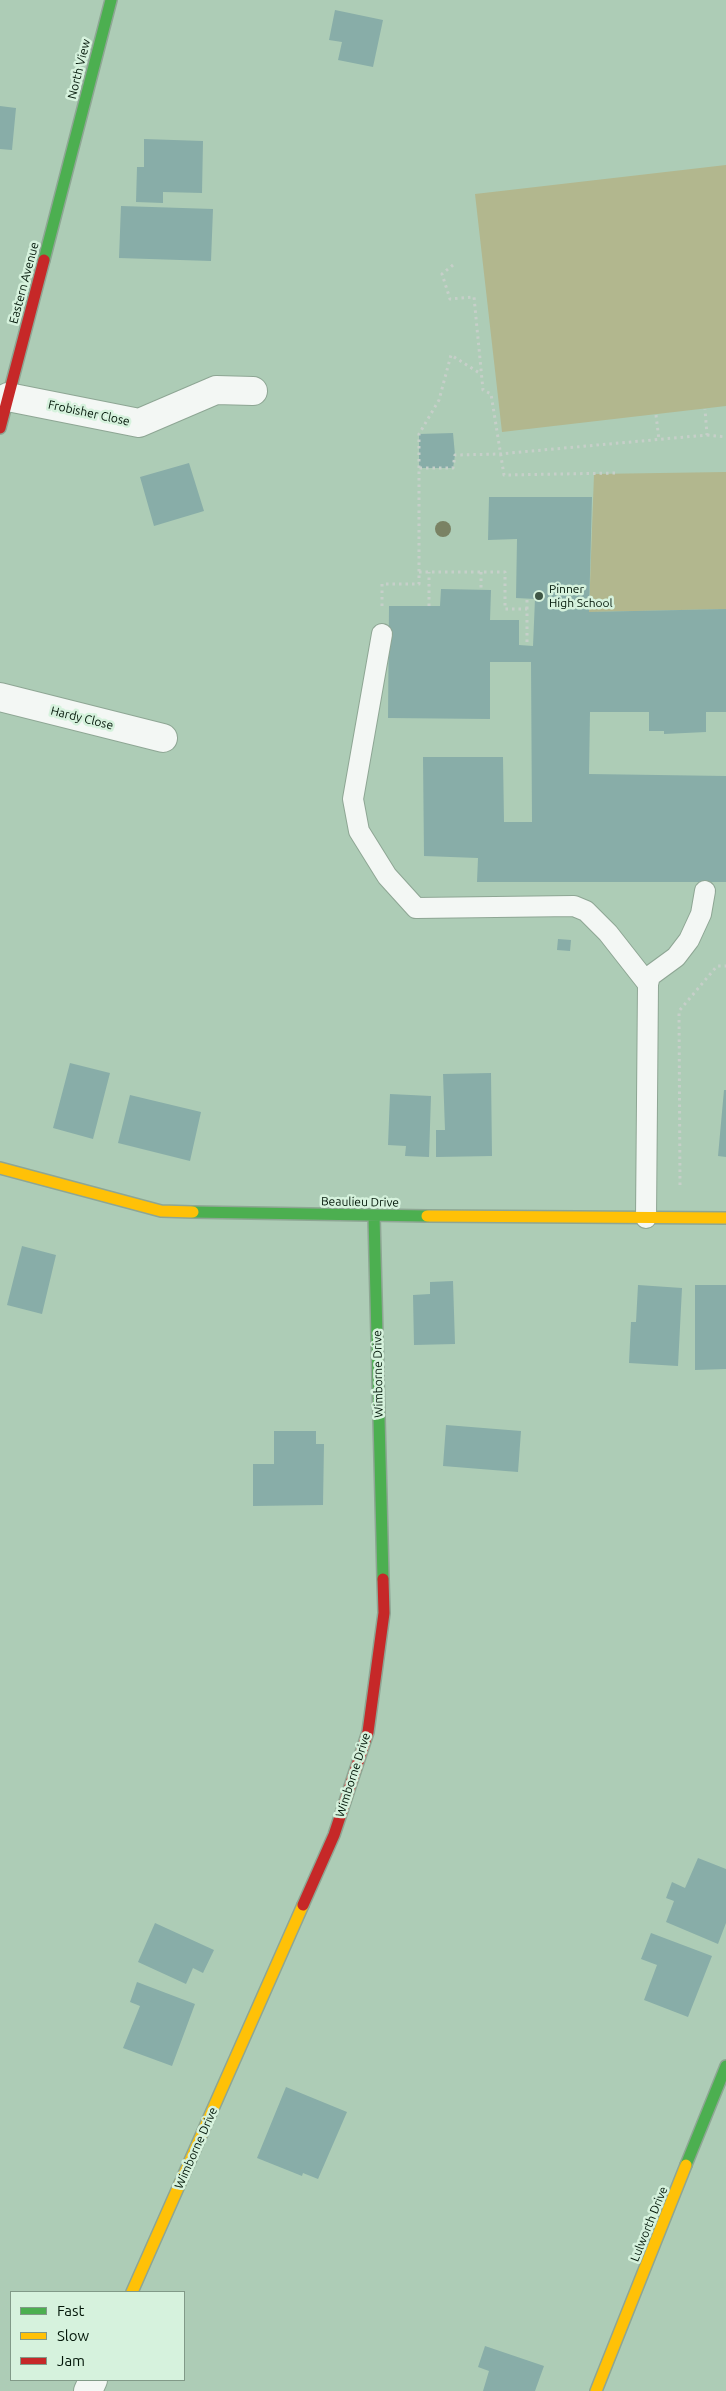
<!DOCTYPE html>
<style>
body{margin:0}
#map{position:relative;width:726px;height:2391px;overflow:hidden;background:#adccb6;font-family:Ubuntu,sans-serif}
canvas{display:block}
.legend{position:absolute;left:10px;top:2291px;width:175px;height:90px;box-sizing:border-box;background:#d6f2dd;border:1px solid #819a88;margin:0;padding:6px 9px;list-style:none;font-size:15px;color:#021608}
.legend li{display:flex;align-items:center;gap:10px;height:25px}
.legend b{width:25px;border:1px solid #819a88}
</style>
<div id="map">
<canvas width="726" height="2391"></canvas>
<ul class="legend">
<li><b style="height:6px;background:#4caf50"></b>Fast</li>
<li><b style="height:6px;background:#ffc107"></b>Slow</li>
<li><b style="height:6px;background:#c62828"></b>Jam</li>
</ul>
</div>
<script>
const ctx = document.querySelector('canvas').getContext('2d');
ctx.lineJoin = 'round';
function paint(path, color) { ctx.fillStyle = color; ctx.fill(path, 'evenodd'); }
const shape = rows => new Path2D(rows.map(r => 'M' + r).join(''));
function strokePath(path, color, width, dash) { ctx.strokeStyle = color; ctx.lineWidth = width; ctx.lineCap = dash ? 'butt' : 'round'; ctx.setLineDash(dash || []); ctx.stroke(path); }
function drawText(font, color, halo, rows, align = 'center') {
  ctx.font = font + ' Ubuntu,sans-serif'; ctx.lineWidth = 5; ctx.setLineDash([]); ctx.textBaseline = 'middle'; ctx.strokeStyle = halo; ctx.fillStyle = color; for (const [text, x, y, turn = 0] of rows) {
    ctx.save(); ctx.translate(x, y); ctx.rotate((+turn || 0) * Math.PI / 180); ctx.textAlign = isNaN(turn) ? turn : align; if (halo) ctx.strokeText(text, 0, 0); ctx.fillText(text, 0, 0); ctx.restore();
  }
}
const green = shape([
 [726,165,726,406,502,432,475,194],
 [726,472,726,609,589,612,594,474]
]);
const building = shape([
 [335,10,383,20,373,67,338,60,342,42,329,40],
 [0,106,16,108,12,150,0,149],
 [144,139,203,141,202,193,163,192,163,203,136,202,137,167,144,167],
 [121,206,213,209,211,261,119,258],
 [453,433,455,455,453,468,419,468,419,434],
 [189,463,204,511,154,526,140,477],
 [489,497,592,497,589,612,726,609,726,712,706,712,706,732,664,734,664,731,649,731,649,712,590,712,589,774,726,776,726,882,477,882,478,858,424,856,423,757,503,757,504,822,532,822,531,662,490,662,490,719,388,718,389,606,440,606,441,589,491,590,490,620,519,620,519,645,533,646,535,599,516,598,517,539,488,540],
 [558,939,571,940,570,951,557,950],
 [70,1063,110,1073,93,1139,53,1128],
 [491,1073,492,1156,436,1157,436,1130,445,1130,443,1074],
 [724,1090,726,1090,726,1157,718,1156],
 [390,1094,431,1096,429,1157,405,1156,406,1146,388,1145],
 [130,1095,201,1112,190,1161,118,1143],
 [22,1246,56,1255,42,1314,7,1305],
 [453,1281,455,1344,414,1345,413,1295,430,1294,430,1282],
 [638,1285,682,1288,678,1366,629,1363,631,1322,636,1322],
 [695,1285,726,1285,726,1369,695,1370],
 [446,1425,521,1431,518,1472,443,1466],
 [274,1431,316,1431,316,1444,324,1444,323,1505,253,1506,253,1464,274,1464],
 [698,1858,726,1869,726,1923,718,1944,666,1922,674,1901,666,1898,672,1882,685,1888],
 [155,1923,214,1950,203,1973,193,1968,186,1984,138,1962],
 [651,1933,712,1956,688,2017,644,2000,657,1965,641,1959],
 [137,1982,195,2004,172,2066,123,2048,140,2006,130,2002],
 [286,2087,347,2112,318,2179,303,2173,302,2176,257,2158],
 [485,2346,544,2366,535,2391,483,2391,489,2371,478,2367]
]);
const path = shape([
 [453,265,442,274,450,299,474,297,483,390,491,394,504,475,618,473],
 [656,415,659,440],
 [707,435,726,437],
 [419,468,419,434,439,400,451,355,481,374],
 [419,572,505,572,505,609,527,609,527,645],
 [481,572,481,589],
 [382,606,382,584,419,584,419,468,453,468,455,455,499,454,707,435,705,409],
 [429,606,429,572],
 [527,609,527,598],
 [680,1185,679,1011,717,966,726,966]
]);
const lane = shape([
 [382,634,353,799,359,831,387,876,416,908,574,906,586,911,608,933,648,984],
 [646,1218,648,984,650,976,676,957,689,940,701,914,705,891]
]);
const street = shape([
 [8,397,139,423,216,390,253,391],
 [0,697,163,738],
 [88,2391,93,2380]
]);
const fast = shape([
 [44,260,111,0],
 [193,1212,427,1216],
 [374,1216,383,1579],
 [686,2165,726,2066]
]);
const slow = shape([
 [0,1168,161,1211,193,1212],
 [427,1216,726,1218],
 [132,2292,303,1905],
 [596,2391,686,2165]
]);
const jam = shape([
 [0,428,44,260],
 [303,1905,334,1835,368,1732,384,1613,383,1579]
]);
const trees = [
 [443,529]
];
const markers = [
 [539,596,5,"#3e5645"]
];
const streetNames = [
 ["North View",79,69,-76],
 ["Eastern Avenue",24,283,-75],
 ["Frobisher Close",89,413,12],
 ["Hardy Close",82,718,14],
 ["Beaulieu Drive",360,1202,1],
 ["Wimborne Drive",378,1374,-91],
 ["Wimborne Drive",353,1775,-72],
 ["Wimborne Drive",196,2148,-66],
 ["Lulworth Drive",649,2224,-68]
];
const poiNames = [
 ["Pinner",549,589],
 ["High School",549,603]
];
paint(green, '#b2b78e');
paint(building, '#88ada8');
strokePath(lane, '#8ea694', 22);
strokePath(street, '#8ea694', 30);
strokePath(fast, '#8ea694', 14);
strokePath(slow, '#8ea694', 14);
strokePath(jam, '#8ea694', 14);
strokePath(path, '#c6cfc9', 3, [2.5, 4]);
strokePath(lane, '#f3f7f4', 20);
strokePath(street, '#f3f7f4', 28);
strokePath(fast, '#4caf50', 11);
strokePath(slow, '#ffc107', 11);
strokePath(jam, '#c62828', 11);
ctx.fillStyle = '#7a8264';
for (const [x, y] of trees) { ctx.beginPath(); ctx.arc(x, y, 8, 0, 2 * Math.PI); ctx.fill(); }
for (const [x, y, r, color] of markers) { const dot = new Path2D(); dot.arc(x, y, r, 0, 2 * Math.PI); ctx.fillStyle = color; ctx.fill(dot); strokePath(dot, '#d6f2dd', 2); }
drawText('12px', '#021608', '#d6f2dd', streetNames);
drawText('12px', '#021608', '#d6f2dd', poiNames, 'left');
</script>
